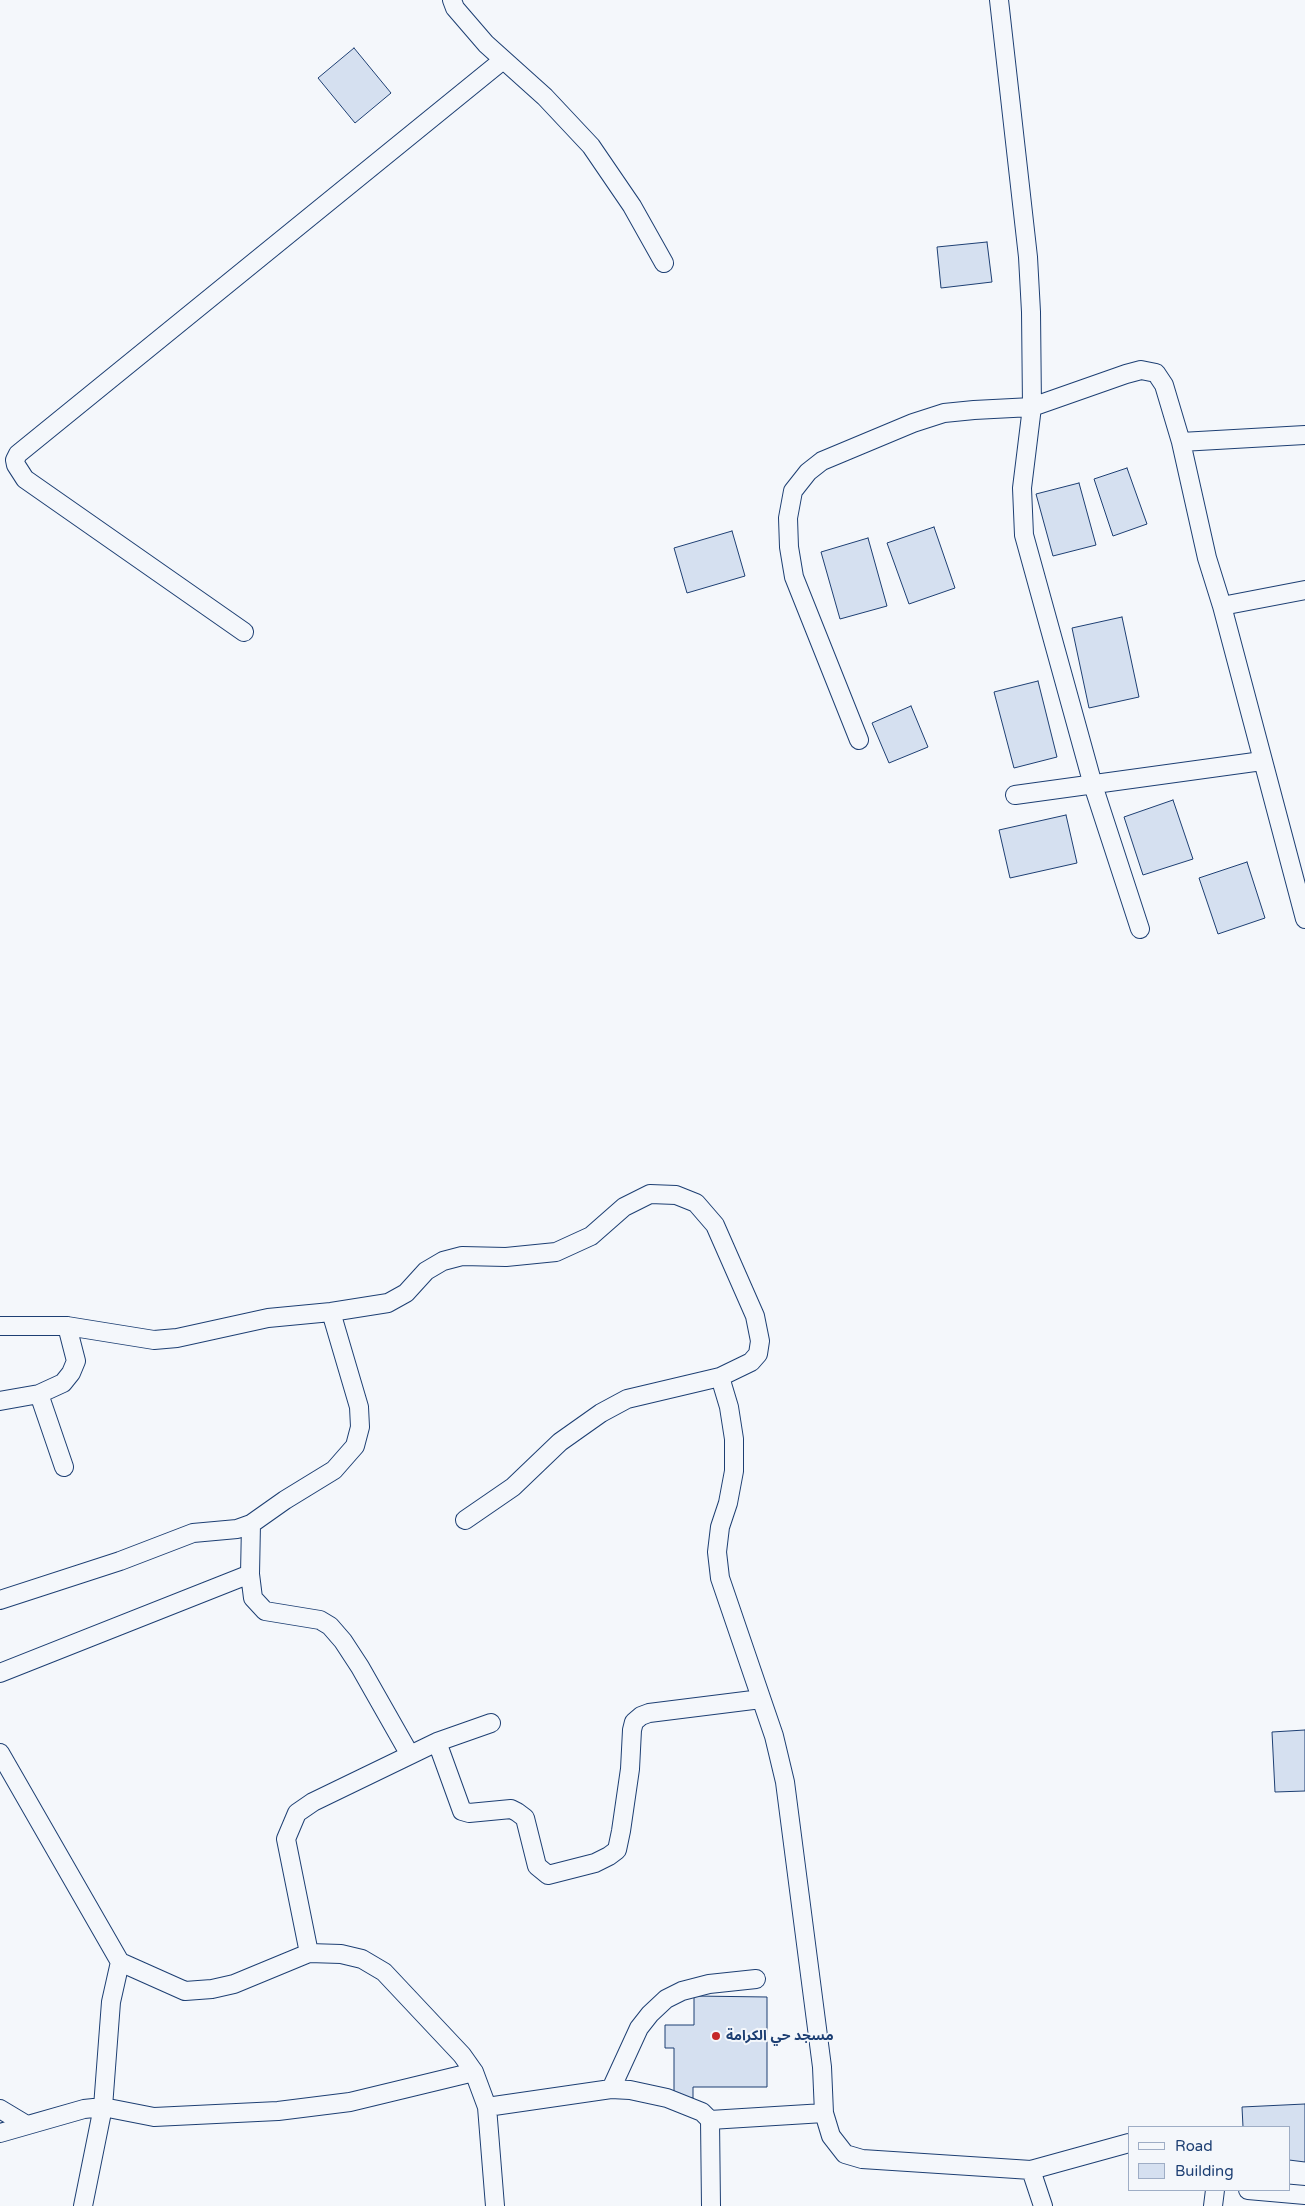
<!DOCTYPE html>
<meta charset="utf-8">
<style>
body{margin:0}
#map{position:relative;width:1305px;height:2206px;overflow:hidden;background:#f4f7fb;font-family:"Varela Round",sans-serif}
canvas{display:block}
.legend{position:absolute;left:1128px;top:2126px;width:162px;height:65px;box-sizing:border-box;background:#f4f7fb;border:1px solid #9eadc5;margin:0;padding:6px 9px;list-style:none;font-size:15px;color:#1d3f73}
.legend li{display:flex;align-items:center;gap:10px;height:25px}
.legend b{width:25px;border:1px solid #9eadc5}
</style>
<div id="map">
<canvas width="1305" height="2206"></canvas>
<ul class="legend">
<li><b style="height:6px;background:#f4f7fb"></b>Road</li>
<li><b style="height:14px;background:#d5e0f0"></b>Building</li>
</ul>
</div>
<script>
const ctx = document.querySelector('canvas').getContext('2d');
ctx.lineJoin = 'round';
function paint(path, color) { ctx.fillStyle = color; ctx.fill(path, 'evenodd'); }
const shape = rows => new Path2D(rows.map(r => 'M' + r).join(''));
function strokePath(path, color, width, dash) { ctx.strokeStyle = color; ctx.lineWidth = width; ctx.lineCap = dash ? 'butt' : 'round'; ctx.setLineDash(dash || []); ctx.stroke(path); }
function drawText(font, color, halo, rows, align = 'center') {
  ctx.font = font + ' "Varela Round","Noto Sans Arabic",sans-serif'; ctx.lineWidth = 4; ctx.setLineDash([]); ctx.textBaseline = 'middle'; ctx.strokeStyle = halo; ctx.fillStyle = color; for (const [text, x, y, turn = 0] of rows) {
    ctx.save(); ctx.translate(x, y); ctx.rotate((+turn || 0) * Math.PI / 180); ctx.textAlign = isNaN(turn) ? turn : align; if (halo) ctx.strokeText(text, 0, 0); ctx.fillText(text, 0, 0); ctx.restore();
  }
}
const building = shape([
 [354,48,391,93,355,123,318,78,354,48],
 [987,242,992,282,941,288,937,247,987,242],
 [1127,468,1147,524,1113,536,1094,479,1127,468],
 [1079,483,1096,545,1053,556,1036,494,1079,483],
 [934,527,955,588,909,604,887,543,934,527],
 [732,531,745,576,687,593,674,548,732,531],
 [868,538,887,606,840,619,821,552,868,538],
 [1122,617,1139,697,1089,708,1072,628,1122,617],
 [1038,681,1057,757,1014,768,994,692,1038,681],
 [911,706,928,747,889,763,872,723,911,706],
 [1173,800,1193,859,1143,875,1124,817,1173,800],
 [1066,815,1077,863,1010,878,999,830,1066,815],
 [1247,862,1265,918,1218,934,1199,878,1247,862],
 [1305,1730,1305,1791,1275,1792,1272,1732,1305,1730],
 [694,1996,767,1997,767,2087,693,2087,693,2098,674,2097,674,2048,665,2048,665,2025,694,2025,694,1996],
 [1305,2104,1305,2162,1289,2160,1289,2127,1243,2127,1242,2107,1305,2104]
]);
const street = shape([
 [452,0,455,8,486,44,545,97,591,146,632,206,664,263],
 [999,0,1028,257,1031,312,1032,407,1022,488,1024,535,1093,785,1140,929],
 [1181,442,1305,435],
 [1222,606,1305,590],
 [244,632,25,479,16,465,15,460,18,454,503,60],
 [859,740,794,577,789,547,788,518,793,491,808,472,822,461,913,423,944,413,974,410,1032,407,1126,374,1141,370,1156,373,1164,385,1181,442,1207,558,1222,606,1305,919],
 [1015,795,1262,761],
 [0,1326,67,1326,154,1340,177,1338,268,1318,331,1312,388,1303,406,1293,426,1271,443,1261,462,1256,506,1257,556,1252,591,1236,624,1207,650,1194,676,1195,696,1203,715,1225,755,1316,760,1341,758,1354,751,1362,720,1377,627,1399,601,1413,560,1442,513,1487,465,1520],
 [720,1377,729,1407,734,1439,734,1471,728,1503,720,1527,717,1552,720,1578,774,1736,785,1782,822,2067,824,2113,831,2136,845,2154,862,2159,1031,2170,1129,2143],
 [39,1394,64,1467],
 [0,1401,39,1394,63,1383,71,1373,76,1361,67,1326],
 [250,1574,253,1598,265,1611,320,1620,330,1626,343,1641,360,1667,410,1755],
 [0,1600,120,1561,193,1533,237,1529,251,1524,285,1500,334,1470,355,1446,360,1427,359,1407,331,1312],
 [0,1673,250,1574,251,1524],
 [437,1742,462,1811,469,1813,511,1809,517,1812,525,1818,537,1866,548,1875,595,1863,609,1856,617,1850,621,1831,630,1769,632,1730,634,1722,641,1716,649,1713,761,1699],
 [0,1753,120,1962,185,1991,212,1989,234,1984,309,1953,341,1954,362,1959,384,1972,462,2055,474,2072,487,2107,495,2206],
 [309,1953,286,1839,297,1813,313,1802,437,1742,491,1723],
 [611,2089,639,2028,650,2014,666,1999,682,1991,709,1984,756,1979],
 [487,2107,611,2089,630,2090,667,2098,702,2112,710,2120,824,2113],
 [0,2109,25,2124],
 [710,2120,711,2206],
 [0,2133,84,2109,103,2107,154,2117,278,2111,350,2102,474,2072],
 [1031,2170,1043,2206],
 [1248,2190,1305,2195],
 [83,2206,103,2107,111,2002,120,1962],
 [1213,2206,1215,2190]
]);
const markers = [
 [716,2036,5,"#c62828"]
];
const poiNames = [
 ["مسجد حي الكرامة",726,2036]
];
paint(building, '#d5e0f0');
strokePath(building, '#1d3f73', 1);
strokePath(street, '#1d3f73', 20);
strokePath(street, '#f4f7fb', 18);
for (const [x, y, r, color] of markers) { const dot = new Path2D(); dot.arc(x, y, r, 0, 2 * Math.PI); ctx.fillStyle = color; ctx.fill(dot); strokePath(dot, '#f4f7fb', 2); }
drawText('bold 14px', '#1d3f73', '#f4f7fb', poiNames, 'left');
</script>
